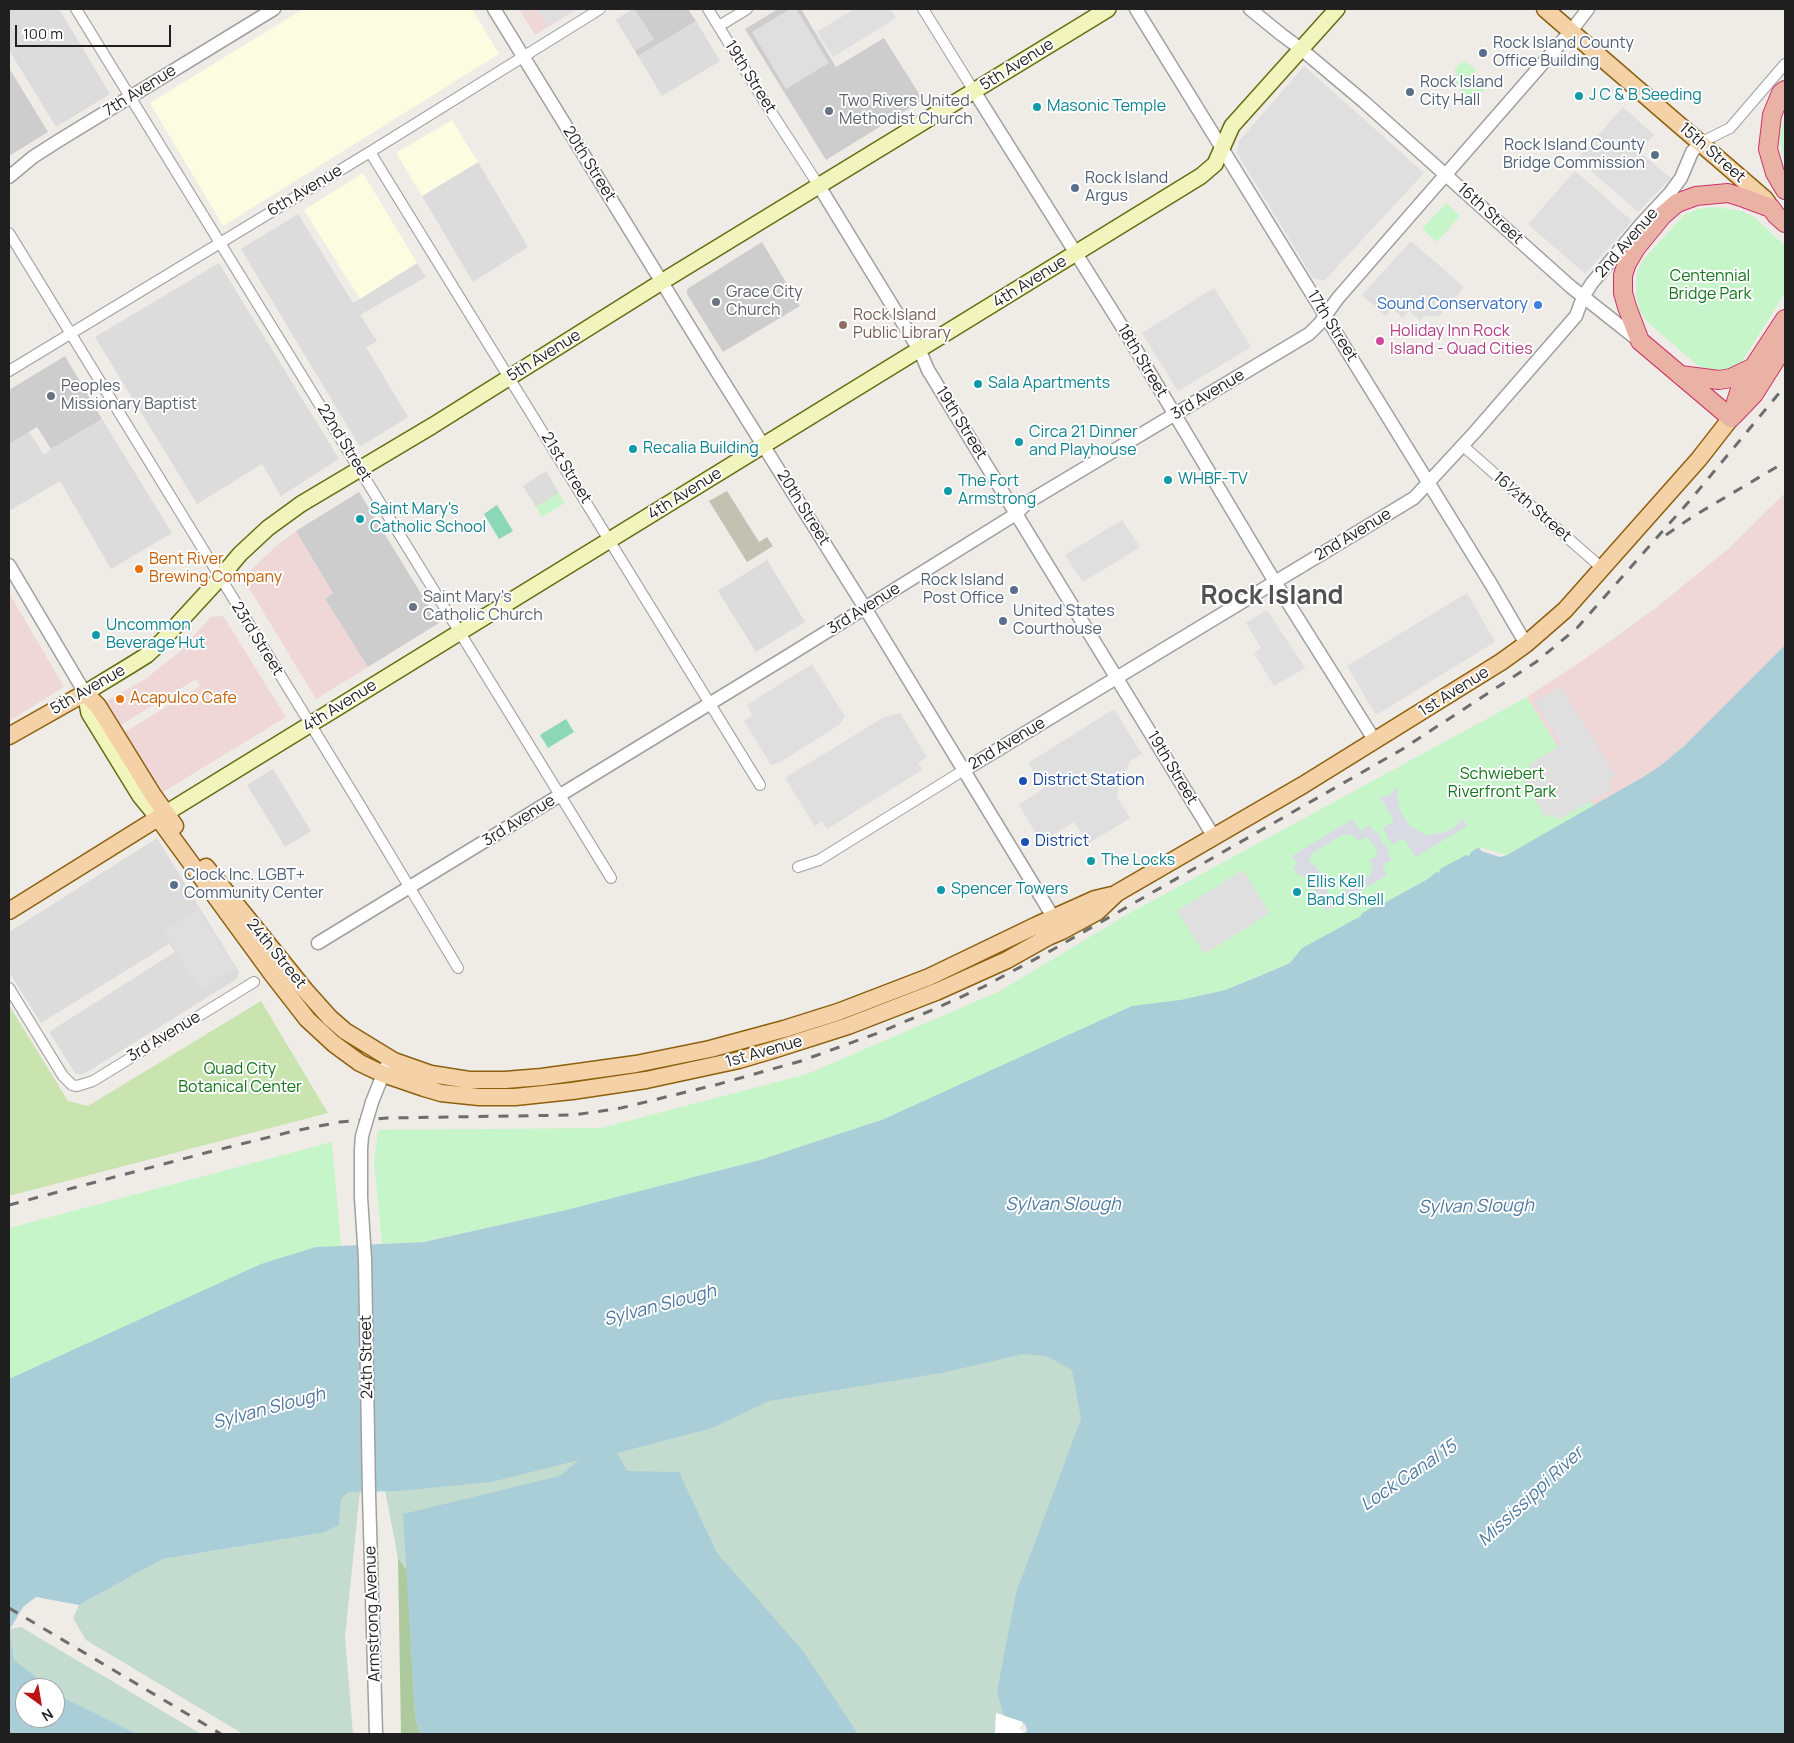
<!DOCTYPE html>
<meta charset="utf-8">
<style>
body{margin:0}
#map{position:relative;width:1794px;height:1743px;overflow:hidden;background:#efebe6;font-family:Manrope,sans-serif}
canvas{display:block}
.frame{position:absolute;inset:0;border:10px solid #1f1f1f;pointer-events:none}
.north{position:absolute;left:15px;top:1678px;width:50px;height:50px;box-sizing:border-box;background:#fff;border:1px solid #a5a5a5;border-radius:50%;rotate:148deg;font-size:14px;font-weight:700;line-height:20px;text-align:center;color:#1f1f1f}
.north::after{content:'';display:block;margin:auto;width:18px;height:22px;background:#bc1214;clip-path:polygon(50% 0,100% 100%,50% 72%,0 100%)}
.scale{position:absolute;left:15px;top:25px;width:156px;height:22px;box-sizing:border-box;border:2px solid #1f1f1f;border-top:0;padding-left:6px;font-size:15px;line-height:18px;white-space:nowrap;color:#1f1f1f;-webkit-text-stroke:4px #fff;paint-order:stroke}
</style>
<div id="map">
<canvas width="1794" height="1743"></canvas>
<div class="frame"></div>
<div class="north">N</div>
<div class="scale">100 m</div>
</div>
<script>
const ctx = document.querySelector('canvas').getContext('2d');
ctx.lineJoin = 'round';
function paint(path, color) { ctx.fillStyle = color; ctx.fill(path, 'evenodd'); }
const shape = rows => new Path2D(rows.map(r => 'M' + r).join(''));
function strokePath(path, color, width, dash) { ctx.strokeStyle = color; ctx.lineWidth = width; ctx.lineCap = dash ? 'butt' : 'round'; ctx.setLineDash(dash || []); ctx.stroke(path); }
function drawText(font, color, halo, rows, align = 'center') {
  ctx.font = font + ' Manrope,sans-serif'; ctx.lineWidth = 4; ctx.setLineDash([]); ctx.textBaseline = 'middle'; ctx.strokeStyle = halo; ctx.fillStyle = color; for (const [text, x, y, turn = 0] of rows) {
    ctx.save(); ctx.translate(x, y); ctx.rotate((+turn || 0) * Math.PI / 180); ctx.textAlign = isNaN(turn) ? turn : align; if (halo) ctx.strokeText(text, 0, 0); ctx.fillText(text, 0, 0); ctx.restore();
  }
}
const residential = shape([
 [9,9,59,9,110,94,56,127,9,50],
 [632,9,634,9,654,39,635,51,616,20],
 [696,21,720,61,662,96,638,56],
 [478,162,528,247,473,282,422,196],
 [298,214,353,303,417,263,426,277,360,315,377,341,366,347,408,417,360,447,241,249],
 [219,263,339,459,281,496,262,464,197,504,95,337],
 [102,419,172,533,111,569,60,481,9,511,9,444,29,432,44,455,51,449],
 [546,471,559,493,536,507,523,486],
 [767,560,805,622,756,652,718,591],
 [273,769,311,831,285,847,247,785],
 [157,838,239,972,237,979,82,1075,75,1073,49,1032,175,952,169,944,41,1023,9,972,9,932]
]);
const commercial = shape([
 [519,9,577,9,535,35],
 [1785,493,1785,645,1684,746,1660,766,1643,777,1594,806,1527,697,1585,659,1657,607,1727,550],
 [296,531,333,593,325,599,368,667,316,699,243,578,276,546],
 [9,593,64,687,9,721],
 [223,616,286,717,163,792,125,732,200,686,196,679,121,725,107,701,147,678,179,652,211,617]
]);
const education = shape([
 [303,9,472,9,499,54,223,226,150,103],
 [452,120,478,162,422,196,396,153],
 [363,173,417,263,360,299,304,210]
]);
const religious = shape([
 [634,9,688,9,696,21,638,56,635,51,654,39],
 [778,9,801,9,836,67,884,38,923,100,826,160,745,29],
 [9,68,48,132,9,156],
 [762,242,800,306,723,352,687,294,687,289],
 [65,356,102,419,51,449,37,427,9,444,9,390],
 [359,492,439,623,368,667,325,599,333,593,296,531]
]);
const construction = shape([
 [727,491,759,542,767,537,773,546,747,562,709,501]
]);
const grass = shape([
 [261,1001,328,1113,9,1196,9,1005,68,1101,88,1106]
]);
const forest = shape([
 [398,1558,407,1570,415,1715,420,1734,401,1734]
]);
const wetland = shape([
 [961,1347,1118,1352,1023,1722,996,1713,995,1734,824,1734,407,1570,398,1558,385,1490],
 [360,1491,345,1637,353,1734,243,1734,86,1640,73,1618,79,1605,163,1559,322,1533,339,1524,341,1499,349,1492],
 [21,1627,201,1734,9,1734,14,1660,10,1629],
 [25,1688,55,1688,55,1718,25,1718]
]);
const park = shape([
 [1465,60,1476,70,1473,74,1487,87,1474,102,1450,81,1457,73,1454,70,1460,63,1462,64],
 [1785,116,1785,167,1779,139],
 [1446,203,1460,216,1437,242,1422,229],
 [1714,207,1742,211,1754,217,1785,246,1785,293,1741,363,1733,369,1723,373,1703,370,1646,321,1640,311,1636,297,1637,272,1643,260,1684,215,1698,209],
 [559,493,565,503,542,517,536,507],
 [1527,697,1594,806,1507,855,1479,847,1469,856,1441,870,1439,873,1436,872,1428,879,1375,908,1374,906,1361,914,1362,916,1302,948,1290,963,1225,990,1180,1000,884,1119,760,1160,566,1210,423,1242,382,1244,374,1161,378,1130,601,1128,807,1074,998,992,1128,914],
 [332,1142,341,1246,316,1247,9,1379,9,1228]
]);
const pitch = shape([
 [497,505,513,531,499,539,484,514],
 [566,719,574,732,548,748,540,735]
]);
const parking = shape([
 [537,9,576,9,547,26],
 [790,9,796,9,829,63,786,89,752,32],
 [854,9,890,9,896,18,833,57,817,32],
 [1304,66,1424,173,1324,281,1313,278,1237,153,1239,141],
 [1623,107,1654,135,1641,150,1642,154,1671,178,1638,212,1577,159],
 [1575,171,1632,221,1585,274,1528,224],
 [1411,241,1464,287,1440,316,1424,316,1420,321,1409,311,1403,318,1392,309,1385,316,1362,295],
 [1214,288,1251,347,1178,391,1142,333],
 [1122,520,1140,547,1083,582,1065,555],
 [1467,593,1495,642,1376,715,1347,666],
 [1267,610,1305,668,1274,686,1254,653,1261,648,1246,623],
 [812,664,845,717,839,725,780,762,771,765,744,721,752,715,747,705],
 [1561,687,1616,776,1608,781,1613,789,1558,820,1553,814,1546,818,1523,781,1534,774,1528,765,1561,745,1535,701],
 [1114,709,1142,754,1130,761,1118,788,1117,797,1130,818,1088,844,1074,822,1041,842,1019,805,1044,788,1028,763],
 [900,713,927,757,918,763,922,770,827,829,822,821,815,826,785,778,884,717],
 [1243,870,1270,913,1204,954,1177,911],
 [198,910,235,968,200,990,164,931]
]);
const plaza = shape([
 [1396,787,1399,790,1397,796,1401,813,1409,825,1415,829,1428,836,1429,834,1443,833,1455,827,1462,819,1467,826,1416,857,1404,838,1392,845,1383,828,1394,821,1382,800,1378,798,1390,795],
 [1353,819,1360,831,1370,825,1375,833,1378,832,1383,844,1384,843,1390,852,1387,853,1392,860,1382,866,1387,875,1326,911,1321,903,1316,906,1312,900,1315,888,1306,876,1298,875,1293,868,1298,865,1292,856],
 [1344,834,1354,836,1358,842,1365,837,1368,838,1374,845,1377,856,1369,861,1373,866,1370,876,1337,896,1328,894,1325,878,1318,869,1309,861,1312,853]
]);
const water = shape([
 [1785,645,1785,1734,1025,1734,1027,1730,1025,1724,1004,1716,997,1692,1016,1593,1081,1419,1072,1370,1046,1356,1024,1354,941,1373,769,1401,712,1428,617,1453,627,1471,679,1472,717,1553,803,1651,858,1734,420,1734,415,1715,403,1514,560,1476,579,1460,491,1482,399,1491,349,1492,341,1499,339,1525,322,1533,163,1559,79,1605,36,1597,23,1607,10,1629,14,1660,50,1688,25,1688,25,1718,55,1718,55,1692,64,1698,137,1734,9,1734,9,1379,261,1264,316,1247,424,1242,566,1210,760,1160,884,1119,1132,1006,1180,1000,1225,990,1262,975,1290,963,1302,948,1361,916,1361,914,1374,906,1375,908,1428,879,1436,872,1439,873,1440,869,1466,855,1469,856,1471,852,1479,847,1481,851,1500,857,1507,855,1643,777,1660,766,1684,746]
]);
const pier = shape([
 [996,1713,1023,1722,1019,1729,1023,1731,1022,1734,995,1734]
]);
const minor = shape([
 [76,9,611,878],
 [708,9,766,104,819,186],
 [923,9,974,91],
 [719,26,747,9],
 [1700,143,1730,128,1785,64],
 [370,152,760,785],
 [9,233,360,805,458,968],
 [9,371,370,152,600,9],
 [1462,445,1603,569],
 [798,867,819,860,964,770],
 [9,988,63,1076,72,1085,77,1086,93,1081,254,982]
]);
const tertiary = shape([
 [494,9,711,362,865,608,1058,925],
 [1136,9,1491,584,1526,644],
 [1250,9,1282,35,1301,49,1363,101,1571,287,1638,340],
 [974,91,1126,333,1275,582,1375,741],
 [9,177,33,157,58,141,274,9],
 [819,186,920,351,928,370,1214,837],
 [9,565,85,693],
 [964,770,1414,498,1475,432,1576,316,1583,297,1592,283,1642,223,1670,193,1681,178,1692,152,1700,143],
 [318,943,791,654,1016,514,1028,502,1309,334,1320,323,1338,298,1571,31,1588,9],
 [372,1102,386,1067],
 [369,1494,376,1734]
]);
const secondary = shape([
 [1108,9,663,281,432,426,301,504,268,528,240,554,220,578,162,641,147,655,131,665,85,693,89,713,140,796,158,818,1201,176,1215,164,1232,126,1337,9]
]);
const primary = shape([
 [1545,9,1765,199,1771,208],
 [9,736,85,693,98,706,153,795,175,826],
 [206,867,305,990,330,1018,345,1031,394,1061,431,1074,469,1080,505,1080,542,1077,636,1064,710,1049,784,1029,838,1012,929,977,1037,925,1095,899,1112,895],
 [9,911,158,818,272,974,307,1019,334,1044,360,1063,383,1074,424,1088,441,1093,479,1097,515,1097,572,1091,646,1080,739,1060,776,1049,848,1026,936,992,1007,960,1048,937,1062,931,1097,912,1117,893,1303,785,1501,662,1526,644,1565,610,1699,459,1731,418]
]);
const trunk = shape([
 [1785,90,1781,93,1772,115,1768,149,1775,173,1785,190],
 [1680,375,1719,380,1731,378,1752,368],
 [1733,416,1754,394,1785,345],
 [1731,418,1640,341,1627,307,1623,293,1623,275,1627,263,1636,248,1662,216,1677,203,1696,196,1728,193,1744,198,1771,208,1776,215,1785,223],
 [1731,418,1741,386,1785,319]
]);
const rail = shape([
 [1666,535,1692,517,1785,462],
 [9,1205,209,1152,294,1131,340,1122,387,1118,574,1115,621,1108,719,1084,801,1061,878,1033,930,1011,983,987,1052,950,1401,750,1536,662,1577,628,1692,498,1785,386],
 [9,1608,221,1734]
]);
const tertiaryBridge = shape([
 [369,1494,365,1259,361,1197,361,1149,362,1136,372,1102]
]);
const markers = [
 [1483,53,5,"#5c6f8a"],
 [1410,92,5,"#5c6f8a"],
 [1579,96,5,"#0f9aa8"],
 [1037,107,5,"#0f9aa8"],
 [829,111,5,"#6b7280"],
 [1655,155,5,"#5c6f8a"],
 [1075,188,5,"#5c6f8a"],
 [716,302,5,"#6b7280"],
 [1538,305,5,"#3f7fe0"],
 [843,325,5,"#8d6e63"],
 [1380,341,5,"#d1479c"],
 [978,384,5,"#0f9aa8"],
 [51,396,5,"#6b7280"],
 [1019,442,5,"#0f9aa8"],
 [633,449,5,"#0f9aa8"],
 [1168,480,5,"#0f9aa8"],
 [948,491,5,"#0f9aa8"],
 [360,519,5,"#0f9aa8"],
 [139,569,5,"#e8710a"],
 [1014,590,5,"#5c6f8a"],
 [413,607,5,"#6b7280"],
 [1003,621,5,"#5c6f8a"],
 [96,635,5,"#0f9aa8"],
 [120,699,5,"#e8710a"],
 [1023,781,5,"#1a4fb4"],
 [1025,842,5,"#1a4fb4"],
 [1091,861,5,"#0f9aa8"],
 [174,885,5,"#5c6f8a"],
 [941,890,5,"#0f9aa8"],
 [1297,892,5,"#0f9aa8"]
];
const serviceNames = [
 ["Rock Island County",1493,44],
 ["Office Building",1493,62],
 ["Rock Island",1420,83],
 ["City Hall",1420,101],
 ["Rock Island County",1645,146,"right"],
 ["Bridge Commission",1645,164,"right"],
 ["Rock Island",1085,179],
 ["Argus",1085,197],
 ["Rock Island",1004,581,"right"],
 ["Post Office",1004,599,"right"],
 ["United States",1013,612],
 ["Courthouse",1013,630],
 ["Clock Inc. LGBT+",184,876],
 ["Community Center",184,894]
];
const streetNames = [
 ["5th Avenue",1017,65,-32],
 ["19th Street",750,77,58],
 ["7th Avenue",140,91,-32],
 ["15th Street",1712,153,41],
 ["20th Street",589,164,58],
 ["6th Avenue",305,191,-31],
 ["16th Street",1490,214,42],
 ["2nd Avenue",1627,243,-49],
 ["4th Avenue",1030,282,-32],
 ["17th Street",1332,326,58],
 ["5th Avenue",544,356,-32],
 ["18th Street",1142,361,59],
 ["3rd Avenue",1208,395,-31],
 ["19th Street",961,423,58],
 ["22nd Street",344,443,58],
 ["21st Street",566,468,58],
 ["4th Avenue",685,494,-32],
 ["16½th Street",1532,507,41],
 ["20th Street",803,508,58],
 ["2nd Avenue",1353,535,-31],
 ["3rd Avenue",864,609,-32],
 ["23rd Street",257,639,58],
 ["5th Avenue",88,690,-30],
 ["1st Avenue",1454,692,-32],
 ["4th Avenue",340,706,-32],
 ["2nd Avenue",1007,744,-31],
 ["19th Street",1172,768,59],
 ["3rd Avenue",519,821,-32],
 ["24th Street",276,954,51],
 ["3rd Avenue",164,1037,-31],
 ["1st Avenue",764,1052,-16],
 ["24th Street",367,1357,-91],
 ["Armstrong Avenue",373,1614,-92]
];
const cultureNames = [
 ["J C & B Seeding",1589,96],
 ["Masonic Temple",1047,107],
 ["Sala Apartments",988,384],
 ["Circa 21 Dinner",1029,433],
 ["and Playhouse",1029,451],
 ["Recalia Building",643,449],
 ["WHBF-TV",1178,480],
 ["The Fort",958,482],
 ["Armstrong",958,500],
 ["Saint Mary's",370,510],
 ["Catholic School",370,528],
 ["Uncommon",106,626],
 ["Beverage Hut",106,644],
 ["The Locks",1101,861],
 ["Ellis Kell",1307,883],
 ["Band Shell",1307,901],
 ["Spencer Towers",951,890]
];
const worshipNames = [
 ["Two Rivers United",839,102],
 ["Methodist Church",839,120],
 ["Grace City",726,293],
 ["Church",726,311],
 ["Peoples",61,387],
 ["Missionary Baptist",61,405],
 ["Saint Mary's",423,598],
 ["Catholic Church",423,616]
];
const parkNames = [
 ["Centennial",1710,277],
 ["Bridge Park",1710,295],
 ["Schwiebert",1502,775],
 ["Riverfront Park",1502,793],
 ["Quad City",240,1070],
 ["Botanical Center",240,1088]
];
const shopNames = [
 ["Sound Conservatory",1528,305]
];
const educationNames = [
 ["Rock Island",853,316],
 ["Public Library",853,334]
];
const hotelNames = [
 ["Holiday Inn Rock",1390,332],
 ["Island - Quad Cities",1390,350]
];
const foodNames = [
 ["Bent River",149,560],
 ["Brewing Company",149,578],
 ["Acapulco Cafe",130,699]
];
const transitNames = [
 ["District Station",1033,781],
 ["District",1035,842]
];
const waterNames = [
 ["Sylvan Slough",1063,1205],
 ["Sylvan Slough",1476,1207,-1],
 ["Sylvan Slough",660,1306,-15],
 ["Sylvan Slough",269,1409,-15],
 ["Lock Canal 15",1409,1476,-34],
 ["Mississippi River",1531,1497,-43]
];
const townNames = [
 ["Rock Island",1272,597]
];
paint(residential, '#dddcdc');
paint(commercial, '#eed7d6');
paint(education, '#fcfce1');
paint(religious, '#cdcdcd');
paint(construction, '#c2c2b2');
paint(grass, '#cae4b0');
paint(forest, '#acca9e');
paint(wetland, '#c4dbd0');
paint(park, '#c7f5ca');
paint(pitch, '#8bd7b8');
paint(parking, '#dfdfdf');
paint(plaza, '#dadae4');
paint(water, '#aaced8');
paint(pier, '#fff');
strokePath(minor, '#a0a0a0', 12);
strokePath(tertiary, '#a0a0a0', 15);
strokePath(secondary, '#646d0f', 18);
strokePath(primary, '#8c600d', 19);
strokePath(trunk, '#cb346a', 20);
strokePath(minor, '#fff', 10);
strokePath(tertiary, '#fff', 12);
strokePath(secondary, '#f2f4be', 15);
strokePath(primary, '#f4d1a6', 16);
strokePath(trunk, '#eab2a4', 18);
strokePath(rail, '#6d6d6d', 3, [10, 10]);
strokePath(tertiaryBridge, '#a0a0a0', 15, []);
strokePath(tertiaryBridge, '#fff', 12);
for (const [x, y, r, color] of markers) { const dot = new Path2D(); dot.arc(x, y, r, 0, 2 * Math.PI); ctx.fillStyle = color; ctx.fill(dot); strokePath(dot, '#fff', 2); }
drawText('16px', '#4e5e75', '#fff', serviceNames, 'left');
drawText('16px', '#1f1f1f', '#fff', streetNames);
drawText('16px', '#0d838f', '#fff', cultureNames, 'left');
drawText('16px', '#5b616d', '#fff', worshipNames, 'left');
drawText('16px', '#15741c', '#fff', parkNames);
drawText('16px', '#366cbe', '#fff', shopNames, 'right');
drawText('16px', '#785e54', '#fff', educationNames, 'left');
drawText('16px', '#b23c85', '#fff', hotelNames, 'left');
drawText('16px', '#c56008', '#fff', foodNames, 'left');
drawText('16px', '#164399', '#fff', transitNames, 'left');
drawText('italic 18px', '#50799f', '#fff', waterNames);
drawText('bold 26px', '#525252', '#fff', townNames);
</script>
